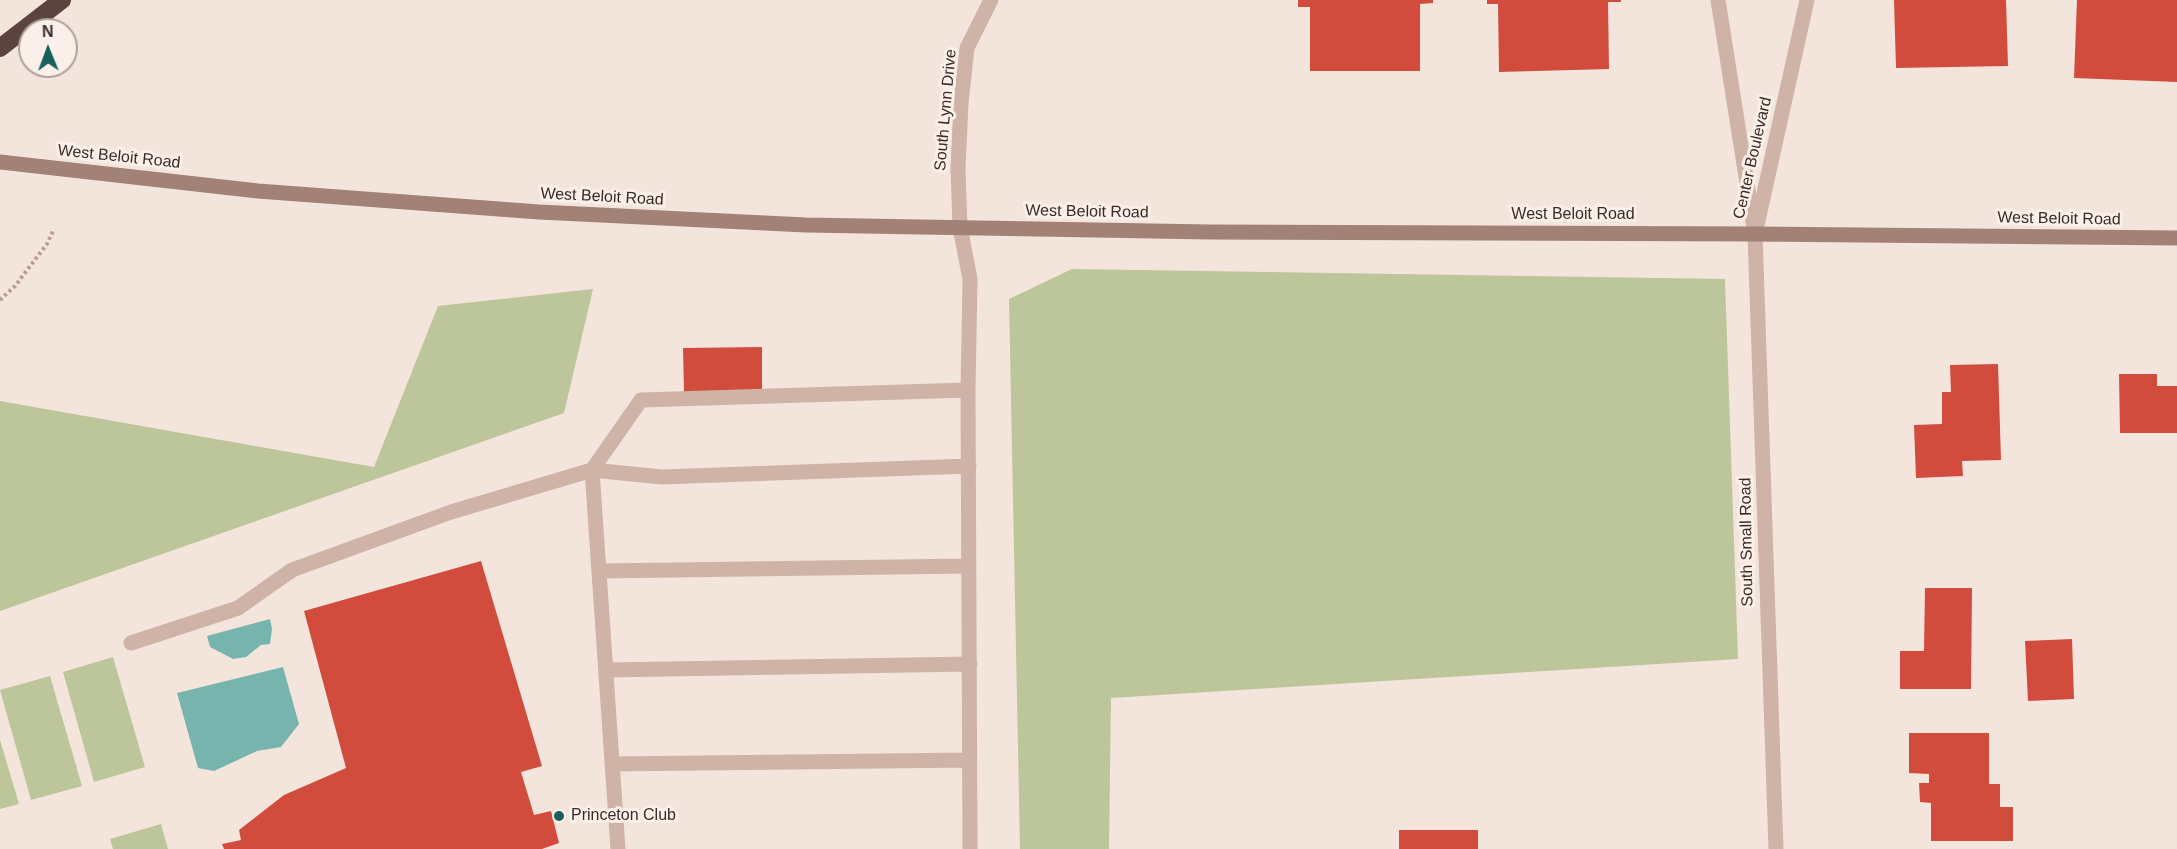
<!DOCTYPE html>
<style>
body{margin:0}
#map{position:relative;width:2177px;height:849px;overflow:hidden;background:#f4e5dc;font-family:Arial,sans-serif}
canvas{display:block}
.north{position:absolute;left:18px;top:18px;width:60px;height:60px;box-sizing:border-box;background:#fbf0e9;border:2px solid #aea19c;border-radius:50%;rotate:359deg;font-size:16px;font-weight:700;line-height:24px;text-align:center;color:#3a2b28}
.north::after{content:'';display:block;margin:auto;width:21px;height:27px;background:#195f5a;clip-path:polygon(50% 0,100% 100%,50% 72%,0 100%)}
</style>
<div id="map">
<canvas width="2177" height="849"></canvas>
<div class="north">N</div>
</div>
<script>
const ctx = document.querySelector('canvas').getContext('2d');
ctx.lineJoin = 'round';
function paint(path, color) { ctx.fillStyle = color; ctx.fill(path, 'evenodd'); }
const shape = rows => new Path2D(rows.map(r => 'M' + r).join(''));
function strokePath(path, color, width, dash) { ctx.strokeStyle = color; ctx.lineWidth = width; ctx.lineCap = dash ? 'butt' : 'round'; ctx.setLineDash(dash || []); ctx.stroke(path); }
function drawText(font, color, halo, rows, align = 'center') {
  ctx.font = font + ' Arial,sans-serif'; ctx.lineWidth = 6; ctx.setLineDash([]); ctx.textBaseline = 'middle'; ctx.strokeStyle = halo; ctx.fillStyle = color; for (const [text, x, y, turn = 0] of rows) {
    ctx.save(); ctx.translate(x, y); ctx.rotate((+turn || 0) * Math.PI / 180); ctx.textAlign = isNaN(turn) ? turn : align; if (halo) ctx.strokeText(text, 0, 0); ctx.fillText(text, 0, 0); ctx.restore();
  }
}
const green = shape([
 [1072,269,1725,279,1738,659,1111,698,1109,849,1020,849,1009,299],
 [593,289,564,413,0,611,0,401,374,467,438,306],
 [113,657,145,767,94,782,63,672],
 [50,676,82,786,31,800,0,690],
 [0,740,19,804,0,809],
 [161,824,168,849,113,849,110,839]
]);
const water = shape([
 [270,619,272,629,270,644,261,645,246,657,233,659,210,647,207,636],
 [283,667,299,724,281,747,257,751,214,771,198,768,177,693]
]);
const building = shape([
 [1298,0,1433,0,1433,3,1420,4,1420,71,1310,71,1310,7,1298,7],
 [1487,0,1621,0,1621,2,1608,2,1609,69,1499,72,1498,4,1487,4],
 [1894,0,2006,0,2008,66,1896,68],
 [2077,0,2177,0,2177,82,2074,78],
 [762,347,762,392,684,393,683,348],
 [1998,364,2001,460,1962,461,1963,476,1916,478,1914,425,1942,424,1942,392,1951,392,1950,365],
 [2119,374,2157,374,2157,386,2177,386,2177,433,2120,433],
 [481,561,542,766,521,772,534,815,551,811,559,843,542,849,224,849,222,844,241,840,239,830,284,795,346,768,304,611],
 [1925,588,1972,588,1971,689,1900,689,1900,651,1924,651],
 [2072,639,2074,699,2028,701,2025,641],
 [1909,733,1989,733,1989,784,2000,784,2000,807,2013,807,2013,841,1931,841,1931,803,1920,802,1919,783,1929,783,1929,774,1909,773],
 [1399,830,1478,830,1478,849,1399,849]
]);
const path = shape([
 [0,300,15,286,47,244,53,231]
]);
const lane = shape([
 [960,227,970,279,968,390,970,849],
 [599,571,969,566],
 [131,643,238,608,292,570,451,512,592,470,662,477,969,466],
 [606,670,970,664],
 [612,764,970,760],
 [618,849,592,470,641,400,968,390]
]);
const street = shape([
 [1718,0,1755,234,1776,849],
 [1757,225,1807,0],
 [960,227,958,169,961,103,967,48,991,0]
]);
const secondary = shape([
 [0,162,258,191,539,212,806,225,1210,232,1755,234,2177,238]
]);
const highway = shape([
 [0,48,62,0]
]);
const markers = [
 [559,816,6,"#195f5a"]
];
const streetNames = [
 ["South Lynn Drive",946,110,-85],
 ["West Beloit Road",119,157,6],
 ["Center Boulevard",1753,158,-77],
 ["West Beloit Road",602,197,3],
 ["West Beloit Road",1087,212,1],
 ["West Beloit Road",1573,215],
 ["West Beloit Road",2059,219,1],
 ["South Small Road",1747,542,-91]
];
const poiNames = [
 ["Princeton Club",571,816]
];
paint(green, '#bdc59a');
paint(water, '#78b4ae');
paint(building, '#d14c3d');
strokePath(path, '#ba9c90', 4, [3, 3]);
strokePath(lane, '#ceb3a6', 15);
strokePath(street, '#ceb3a6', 15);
strokePath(secondary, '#a28177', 15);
strokePath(highway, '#5b433e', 18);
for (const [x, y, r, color] of markers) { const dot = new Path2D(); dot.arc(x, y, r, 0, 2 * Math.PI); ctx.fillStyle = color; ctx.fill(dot); strokePath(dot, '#fbf0e9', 2); }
drawText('16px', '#3a2b28', '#fbf0e9', streetNames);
drawText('16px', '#3a2b28', '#fbf0e9', poiNames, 'left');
</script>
